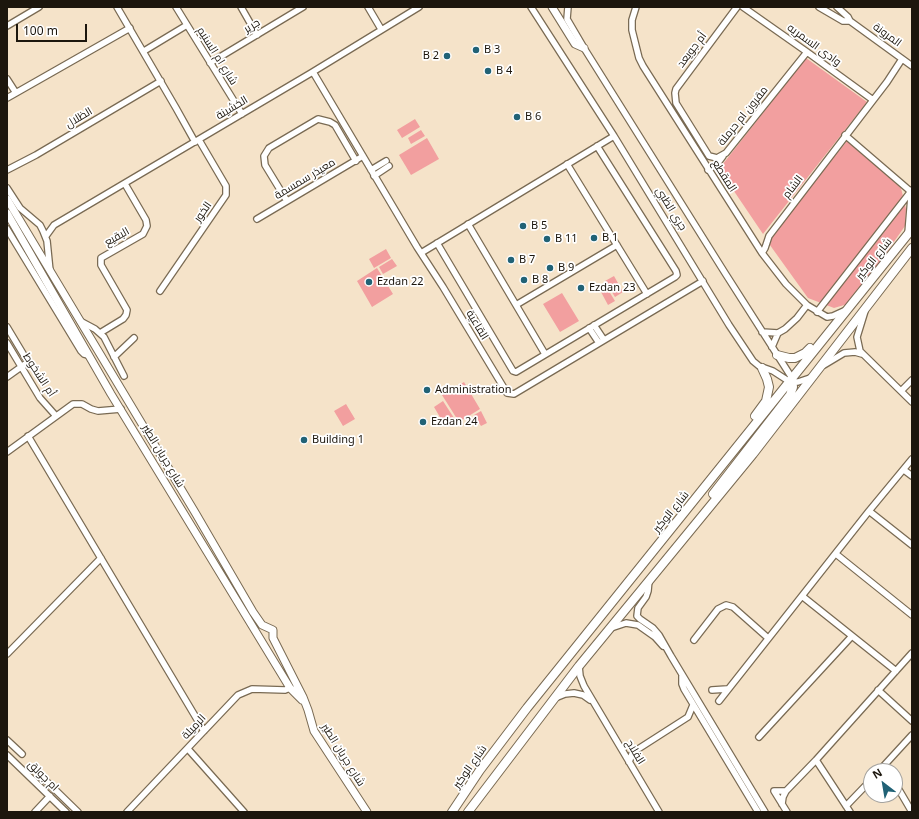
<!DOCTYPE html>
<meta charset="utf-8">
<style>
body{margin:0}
#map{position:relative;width:919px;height:819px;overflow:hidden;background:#f5e3c9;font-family:"Noto Sans",sans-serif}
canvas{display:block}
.frame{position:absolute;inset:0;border:8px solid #1c160d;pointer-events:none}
.north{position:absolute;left:863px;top:763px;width:40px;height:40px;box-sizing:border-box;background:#fff;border:1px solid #a4a29e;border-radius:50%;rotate:329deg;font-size:11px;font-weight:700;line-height:16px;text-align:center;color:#1c160d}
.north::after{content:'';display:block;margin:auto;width:14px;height:18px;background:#216276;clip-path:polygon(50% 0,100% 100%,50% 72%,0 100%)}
.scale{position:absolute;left:16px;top:24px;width:71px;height:18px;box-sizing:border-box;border:2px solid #1c160d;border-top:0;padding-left:5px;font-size:12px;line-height:14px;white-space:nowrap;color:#1c160d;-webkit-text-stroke:3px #fff;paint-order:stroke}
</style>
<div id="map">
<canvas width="919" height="819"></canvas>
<div class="frame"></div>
<div class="north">N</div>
<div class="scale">100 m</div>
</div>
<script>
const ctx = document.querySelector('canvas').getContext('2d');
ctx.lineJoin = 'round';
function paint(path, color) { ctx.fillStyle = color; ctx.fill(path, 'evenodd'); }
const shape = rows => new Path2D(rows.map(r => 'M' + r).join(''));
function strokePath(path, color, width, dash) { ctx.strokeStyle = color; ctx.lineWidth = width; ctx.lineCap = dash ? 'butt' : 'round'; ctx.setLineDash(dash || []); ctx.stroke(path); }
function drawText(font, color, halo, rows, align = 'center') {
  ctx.font = font + ' "Noto Sans",Cairo,sans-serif'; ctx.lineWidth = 3.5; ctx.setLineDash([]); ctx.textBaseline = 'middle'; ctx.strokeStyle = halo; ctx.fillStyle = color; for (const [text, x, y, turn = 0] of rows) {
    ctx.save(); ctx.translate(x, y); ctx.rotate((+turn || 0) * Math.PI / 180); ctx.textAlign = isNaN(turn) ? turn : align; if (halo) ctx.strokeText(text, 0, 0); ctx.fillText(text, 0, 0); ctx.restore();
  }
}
const green = shape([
 [806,58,867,102,763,234,719,169],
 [415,119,420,127,402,138,397,130],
 [421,130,425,136,411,144,408,138],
 [427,138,439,159,411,175,399,155],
 [847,141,901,188,906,209,905,226,851,303,834,308,808,298,767,241],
 [386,249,391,258,374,268,369,259],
 [392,259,397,266,383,274,379,267],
 [377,268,393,294,372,307,357,281],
 [614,276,623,292,615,297,605,281],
 [607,288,615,301,608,305,601,292],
 [562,293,579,321,560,332,543,304],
 [464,382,480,409,459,422,442,395],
 [443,401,454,418,444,424,434,407],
 [346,404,355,419,343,426,334,411],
 [481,411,487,423,481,426,474,415]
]);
const minor = shape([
 [117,7,176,108,195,142],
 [176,7,242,114],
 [241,7,257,35],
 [368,7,381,29],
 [531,7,614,136,729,325,753,361,759,366,773,371,790,382,798,382,810,378],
 [568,7,567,19,584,48,725,273,792,378],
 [636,7,632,20,632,30,639,58,643,66,762,253,786,284,807,305,827,317,833,316,844,311],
 [737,7,676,89,675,93,676,103,709,156,717,158,726,153,807,52],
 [743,7,807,52,873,100],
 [819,7,843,21,850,21],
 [837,7,848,17,850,21,912,66],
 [7,26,39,7],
 [144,51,187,25],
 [210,63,303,7],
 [313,72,417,247,443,287,507,393,514,394,703,281],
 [7,79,16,93],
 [7,98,130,28],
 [845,135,909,190,911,197,908,233],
 [567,164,647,294],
 [7,170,36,155,161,81],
 [371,170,386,161],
 [708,170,717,164,723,156],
 [374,176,389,166],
 [7,188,20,208,40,225,43,231,47,241,50,271],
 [287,201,265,165,264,156,269,148,318,119,330,122,335,125,356,161],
 [257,219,363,156],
 [468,224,545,354],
 [7,229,81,351,84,354,88,355],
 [46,236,54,225,311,73,419,7],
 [437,243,513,371,516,372,675,277,677,275,676,271,597,146],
 [421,253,614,136],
 [762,253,765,248,769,236,887,82,902,59],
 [160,291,226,195,226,186,199,140],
 [516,305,617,245],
 [865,311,857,337,860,351,912,402],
 [817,312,912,190],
 [80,321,95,329,104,337,124,376],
 [594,325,604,340],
 [7,327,28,362,7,377],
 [589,328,599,343],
 [762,332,778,333,785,329,797,318,807,305],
 [100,333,123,319,126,315,127,310,101,265,101,258,143,234,147,226,146,220,125,184],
 [7,343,40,398,56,416],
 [772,347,778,333],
 [114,357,134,338],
 [824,365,844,353,855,352,862,354],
 [901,391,912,380],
 [28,436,204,731],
 [7,452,73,404,82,404,91,409,98,411,121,409],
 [904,470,912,476],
 [869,511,912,545],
 [836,554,912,615],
 [649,580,648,591,646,597,638,608,637,616,640,619,653,628,659,635,671,656,765,812],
 [802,596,896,671],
 [611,628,626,623,638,625,655,637,663,646],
 [694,640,718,609,726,605,733,607,768,638],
 [7,654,101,558],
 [579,666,580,676,584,686,659,812],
 [682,676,682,684,684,689,758,812],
 [712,690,727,689],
 [878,690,912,721],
 [555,698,565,694,574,693,583,695,590,700],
 [719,701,869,511,912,459],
 [759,737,852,636],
 [7,740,22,754],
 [188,749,244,812],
 [7,755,66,812],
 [816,760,850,812],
 [629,762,632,754,635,751,688,717,693,705],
 [879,771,912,735],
 [40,775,78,812],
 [895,783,912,812],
 [786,791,774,791,787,812],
 [782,804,783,797,786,791,816,760,912,653],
 [846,806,871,780],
 [35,812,50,796],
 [127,812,238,695,252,689,285,690,290,688]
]);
const tertiary = shape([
 [552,7,575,44,584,48],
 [7,199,196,514,253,612,262,625,273,630,273,638,303,697,308,710,314,731,367,812],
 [7,213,111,394,290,688,302,700]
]);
const secondary = shape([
 [777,355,789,358,795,358,805,353,810,348],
 [755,416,766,401,769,387,767,379,762,368],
 [713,494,790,395,793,387,792,378],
 [452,812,480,770,527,708,912,229],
 [468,812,579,666,753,454,912,248]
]);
const markers = [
 [476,50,4,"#216276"],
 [447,56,4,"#216276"],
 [488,71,4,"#216276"],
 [517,117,4,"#216276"],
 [523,226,4,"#216276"],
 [594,238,4,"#216276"],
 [547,239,4,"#216276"],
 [511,260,4,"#216276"],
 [550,268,4,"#216276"],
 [524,280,4,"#216276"],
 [369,282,4,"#216276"],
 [581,288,4,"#216276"],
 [427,390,4,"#216276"],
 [423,422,4,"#216276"],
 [304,440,4,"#216276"]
];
const streetNames = [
 ["جرير",252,26,-31],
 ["المرونة",887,35,36],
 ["وادى السمريه",814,45,36],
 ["أم جويعد",692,50,-53],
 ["شارع ام السنيم",217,56,58],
 ["الخشينة",232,108,-31],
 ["مقرون ام حرملة",743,116,-51],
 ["الظلال",79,118,-31],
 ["المقطع",724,176,57],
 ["معيذر سمسمة",305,179,-31],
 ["الشام",793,187,-53],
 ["جري الظبي",671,209,58],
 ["الخور",203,212,-55],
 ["البقيع",117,237,-29],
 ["شارع الوكير",874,259,-51],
 ["القاعية",477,325,59],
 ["أم الشخوط",39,375,57],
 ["شارع جريان الطير",163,456,59],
 ["شارع الوكير",671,512,-51],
 ["الرميلة",194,727,-47],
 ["الفلاح",635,752,59],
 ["شارع جريان الطير",343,755,58],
 ["شارع الوكير",470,767,-55],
 ["ام جولق",43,776,44]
];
const poiNames = [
 ["B 3",484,50],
 ["B 2",439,56,"right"],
 ["B 4",496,71],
 ["B 6",525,117],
 ["B 5",531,226],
 ["B 1",602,238],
 ["B 11",555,239],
 ["B 7",519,260],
 ["B 9",558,268],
 ["B 8",532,280],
 ["Ezdan 22",377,282],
 ["Ezdan 23",589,288],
 ["Administration",435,390],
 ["Ezdan 24",431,422],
 ["Building 1",312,440]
];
paint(green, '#f29f9f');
strokePath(minor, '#796a53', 8);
strokePath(tertiary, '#796a53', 9);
strokePath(secondary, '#796a53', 10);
strokePath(minor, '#fff', 5.5);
strokePath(tertiary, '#fff', 7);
strokePath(secondary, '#fff', 8);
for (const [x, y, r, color] of markers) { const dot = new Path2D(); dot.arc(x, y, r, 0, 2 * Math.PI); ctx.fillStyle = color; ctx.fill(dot); strokePath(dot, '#fff', 1.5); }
drawText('11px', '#1c160d', '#fff', streetNames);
drawText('11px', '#1c160d', '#fff', poiNames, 'left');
</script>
